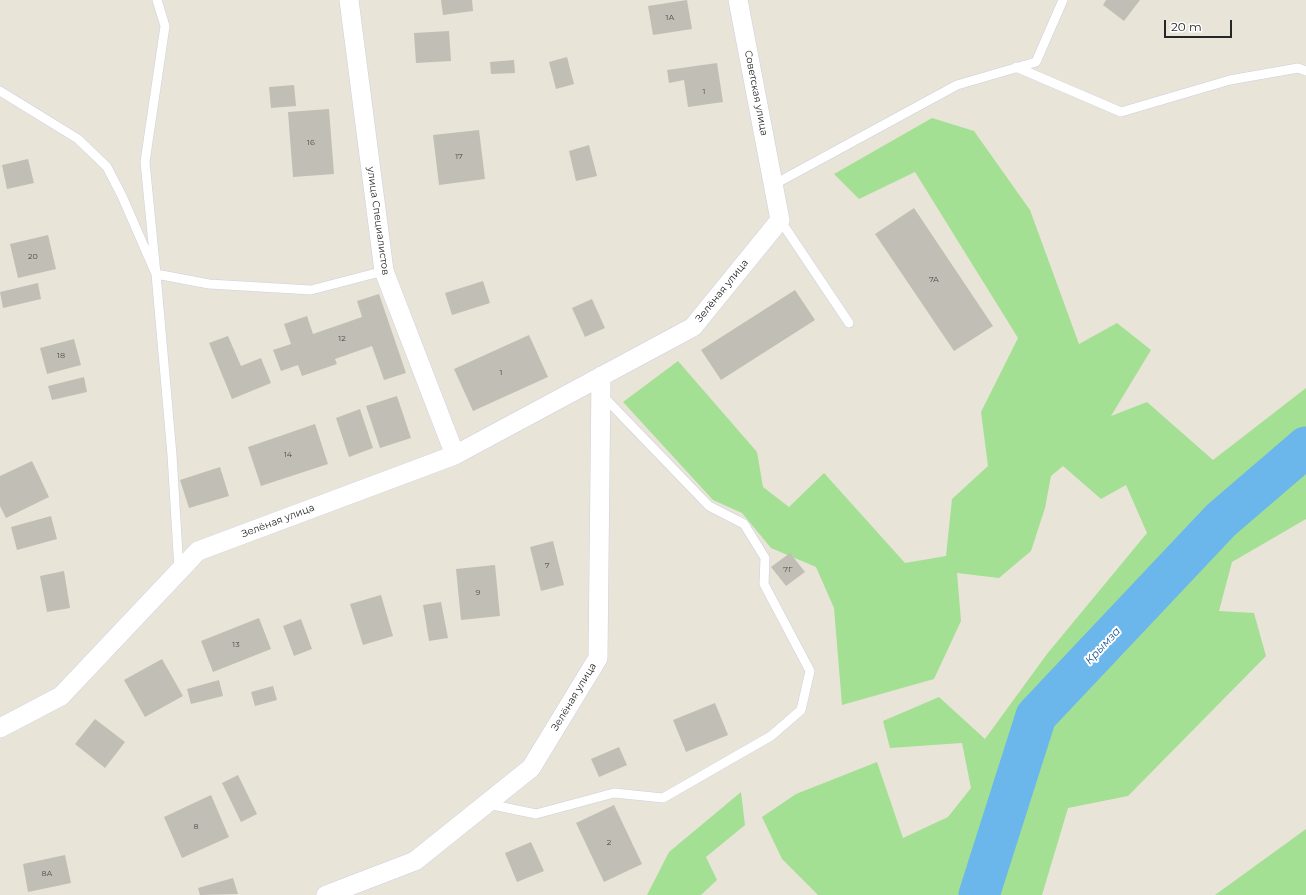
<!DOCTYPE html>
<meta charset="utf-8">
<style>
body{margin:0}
#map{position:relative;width:1306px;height:895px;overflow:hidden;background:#e9e4d8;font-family:Montserrat,sans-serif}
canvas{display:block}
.scale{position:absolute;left:1164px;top:20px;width:68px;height:18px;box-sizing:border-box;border:2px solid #262626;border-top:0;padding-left:5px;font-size:12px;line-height:14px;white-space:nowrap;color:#262626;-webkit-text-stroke:3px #fff;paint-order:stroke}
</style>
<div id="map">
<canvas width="1306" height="895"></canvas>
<div class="scale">20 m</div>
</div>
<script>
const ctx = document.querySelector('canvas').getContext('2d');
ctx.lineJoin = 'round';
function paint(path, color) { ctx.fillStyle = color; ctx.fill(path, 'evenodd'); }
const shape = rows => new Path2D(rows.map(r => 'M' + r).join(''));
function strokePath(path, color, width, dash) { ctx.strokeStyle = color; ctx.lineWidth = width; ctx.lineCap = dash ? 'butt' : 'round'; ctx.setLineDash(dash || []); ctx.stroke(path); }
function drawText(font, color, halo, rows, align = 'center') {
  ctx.font = font + ' Montserrat,sans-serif'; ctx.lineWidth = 4; ctx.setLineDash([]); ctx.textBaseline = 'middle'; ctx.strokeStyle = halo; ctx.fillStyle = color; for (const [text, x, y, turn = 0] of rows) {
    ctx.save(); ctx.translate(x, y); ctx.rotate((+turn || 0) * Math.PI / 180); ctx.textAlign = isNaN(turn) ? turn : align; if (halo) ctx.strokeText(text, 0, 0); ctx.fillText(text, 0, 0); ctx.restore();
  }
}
const green = shape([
 [932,118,974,131,1030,210,1079,344,1117,323,1151,350,1111,416,1147,402,1213,460,1306,388,1306,519,1232,562,1219,611,1254,613,1266,656,1128,796,1068,808,1042,895,818,895,782,859,762,817,796,794,877,762,903,838,948,817,971,788,962,743,890,748,883,721,939,697,985,739,1047,654,1147,533,1126,485,1101,499,1063,466,1051,476,1045,508,1031,551,999,578,957,573,961,621,934,679,842,705,834,608,816,567,771,548,742,513,713,500,623,402,678,361,757,452,763,487,789,507,824,473,905,563,946,556,952,499,988,466,981,412,1018,338,915,172,859,199,834,174],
 [741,792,745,825,706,857,717,880,701,895,647,895,669,852],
 [1306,829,1306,895,1215,895]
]);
const river = shape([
 [979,895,1036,716,1221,520,1306,447]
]);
const building = shape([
 [441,0,472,0,473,11,443,15],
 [687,0,692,29,653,35,648,6],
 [1106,0,1140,0,1124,21,1103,5],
 [449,31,451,61,416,63,414,33],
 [567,57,574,84,556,89,549,62],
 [514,60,515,73,491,74,490,62],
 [717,63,723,102,688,107,684,80,669,83,667,70],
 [294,85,296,106,271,108,269,87],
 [329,109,334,174,293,177,288,112],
 [479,130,485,179,439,185,433,135],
 [589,145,597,176,576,181,569,151],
 [28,159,34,183,7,189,2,165],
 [914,208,993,326,954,351,875,234],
 [48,235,56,269,18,278,10,244],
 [483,281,490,303,452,315,445,293],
 [38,283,41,299,3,308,0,292],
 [795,290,815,320,721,380,701,350],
 [379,294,406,373,384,380,372,346,335,359,337,364,302,376,298,365,281,371,273,350,291,344,284,324,307,316,313,334,362,317,357,301],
 [592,299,605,328,585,337,572,308],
 [529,335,548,377,473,411,454,369],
 [228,336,241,366,261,358,271,383,232,399,209,343],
 [74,339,81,365,47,374,40,348],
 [84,377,87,392,52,400,48,386],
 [397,396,411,438,380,448,366,406],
 [360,409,373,448,349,457,336,418],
 [315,424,328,464,261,486,248,447],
 [32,461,49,497,6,518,0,506,0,476],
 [220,467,229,496,189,508,180,480],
 [51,516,57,539,17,550,11,527],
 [553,541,564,585,541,591,530,547],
 [790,553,805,572,786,586,771,567],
 [495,565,500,616,461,620,456,569],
 [64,571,70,608,47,612,40,576],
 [381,595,393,636,363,645,350,604],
 [441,602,448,638,429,641,423,605],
 [259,618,271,649,213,672,201,641],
 [301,619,312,649,294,656,283,626],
 [162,659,183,696,145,717,124,680],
 [219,680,223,696,191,704,187,689],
 [273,686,277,700,255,706,251,692],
 [715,703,728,735,686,752,673,720],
 [95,719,125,742,105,768,75,744],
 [619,747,627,765,599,777,591,759],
 [238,775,257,814,241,822,222,783],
 [211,795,229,837,182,858,164,817],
 [614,805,642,864,604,882,576,823],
 [531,842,544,871,517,882,505,853],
 [65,855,71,883,28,892,23,864],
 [233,878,238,894,200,895,198,888]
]);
const service = shape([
 [157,0,165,26,145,162,156,274,209,284,311,290,384,271],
 [1016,67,1121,112,1230,80,1298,68,1306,71],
 [0,91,78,139,107,167,122,196,156,274,172,455,179,570],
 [773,185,957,85,1036,62,1063,0],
 [780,220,849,323],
 [488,804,536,814,614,793,663,798,771,736,801,710,810,671,764,584,765,558,744,524,709,506,602,395]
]);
const minor = shape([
 [349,0,384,271,455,455],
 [0,728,61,696,198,551,455,455,693,327,780,220,738,0],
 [326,895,415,861,531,768,598,658,601,376]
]);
const numberNames = [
 ["1А",670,18],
 ["1",704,92],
 ["16",311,143],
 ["17",459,157],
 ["20",33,257],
 ["7А",934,280],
 ["12",342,339],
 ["18",61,356],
 ["1",501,373],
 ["14",288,455],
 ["7",547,566],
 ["7Г",788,570],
 ["9",478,593],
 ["13",236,645],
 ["8",196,827],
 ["2",609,843],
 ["8А",47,874]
];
const streetNames = [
 ["Советская улица",756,93,79],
 ["улица Специалистов",378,221,82],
 ["Зелёная улица",722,291,-51],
 ["Зелёная улица",278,521,-21],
 ["Зелёная улица",574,697,-59]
];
const waterNames = [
 ["Крымза",1103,646,-47]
];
paint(green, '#a3e094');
strokePath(river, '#6bb6eb', 41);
paint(building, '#c1beb5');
strokePath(service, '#cdcee0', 10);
strokePath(minor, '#cdcee0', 20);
strokePath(service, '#fff', 9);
strokePath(minor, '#fff', 19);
drawText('8px', '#4d4c4a', null, numberNames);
drawText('10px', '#262626', '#fff', streetNames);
drawText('italic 11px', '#0f5192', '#fff', waterNames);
</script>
